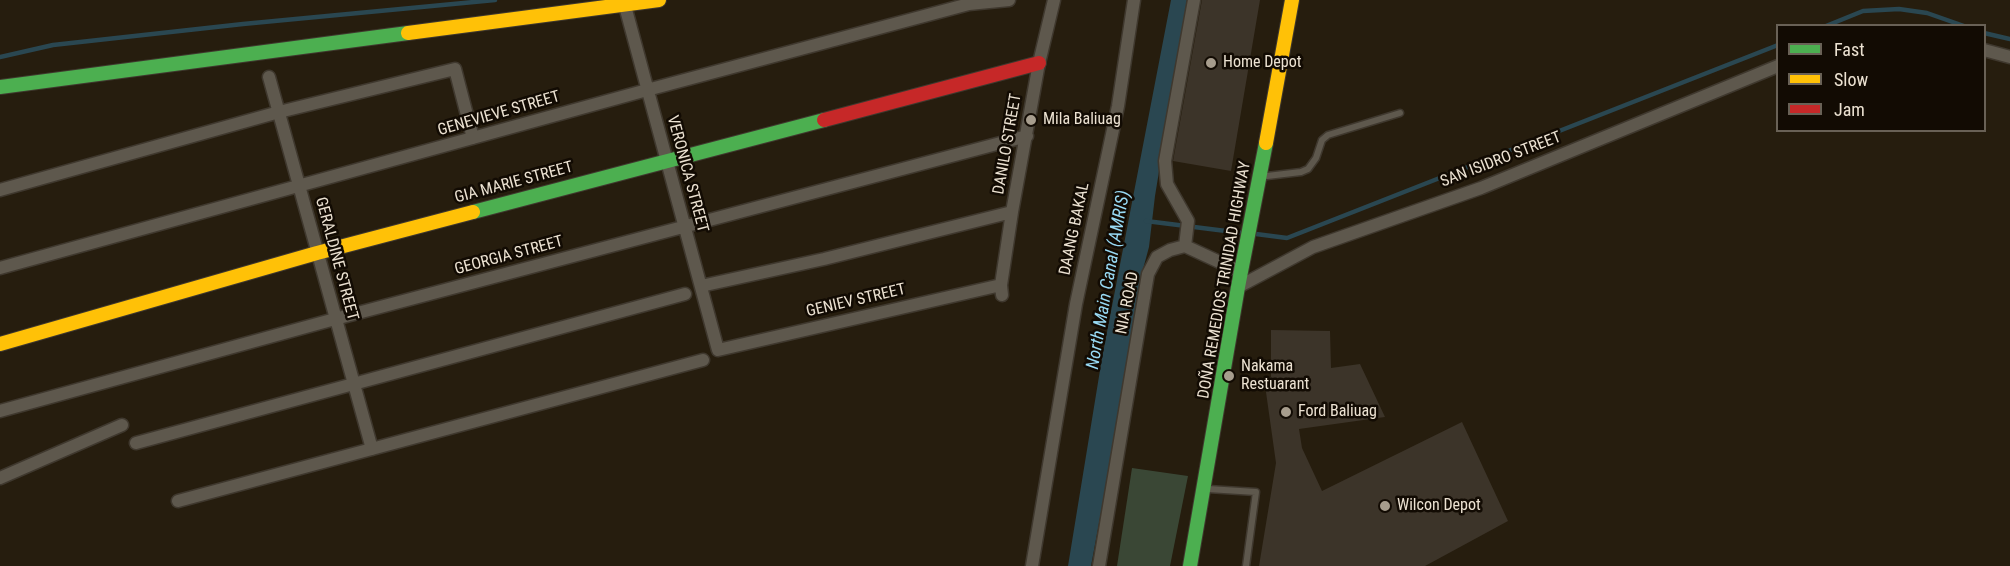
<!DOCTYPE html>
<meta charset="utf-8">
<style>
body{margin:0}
#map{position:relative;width:2010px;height:566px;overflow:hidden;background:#261d0e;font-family:"Roboto Condensed",sans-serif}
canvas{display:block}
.legend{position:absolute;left:1776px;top:24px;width:210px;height:108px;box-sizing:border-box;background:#120b03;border:2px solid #696156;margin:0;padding:8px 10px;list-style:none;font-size:18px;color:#ece2d2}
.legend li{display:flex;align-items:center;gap:12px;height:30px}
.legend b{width:30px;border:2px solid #696156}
</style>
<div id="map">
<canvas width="2010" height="566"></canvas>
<ul class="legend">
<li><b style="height:8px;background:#4caf50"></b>Fast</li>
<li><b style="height:8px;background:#ffc107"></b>Slow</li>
<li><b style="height:8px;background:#c62828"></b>Jam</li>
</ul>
</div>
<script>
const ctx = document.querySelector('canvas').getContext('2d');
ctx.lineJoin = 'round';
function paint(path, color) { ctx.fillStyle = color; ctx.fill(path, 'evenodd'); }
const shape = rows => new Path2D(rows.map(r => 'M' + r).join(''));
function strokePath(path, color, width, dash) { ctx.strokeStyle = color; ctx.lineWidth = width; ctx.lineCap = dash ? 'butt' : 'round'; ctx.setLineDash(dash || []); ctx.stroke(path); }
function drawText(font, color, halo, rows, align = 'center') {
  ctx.font = font + ' "Roboto Condensed",sans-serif'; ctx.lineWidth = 5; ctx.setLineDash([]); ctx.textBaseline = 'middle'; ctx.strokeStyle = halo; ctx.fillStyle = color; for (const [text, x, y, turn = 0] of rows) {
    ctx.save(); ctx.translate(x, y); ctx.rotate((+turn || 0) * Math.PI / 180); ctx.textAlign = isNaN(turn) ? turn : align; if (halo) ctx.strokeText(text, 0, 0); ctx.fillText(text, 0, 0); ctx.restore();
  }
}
const green = shape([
 [1132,468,1188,476,1170,566,1117,566]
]);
const water = shape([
 [1171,0,1187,0,1155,196,1149,247,1142,273,1106,486,1091,566,1068,566,1102,358]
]);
const stream = shape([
 [1826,26,1863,11,1899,9,1927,13,1964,26],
 [1984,33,2010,39],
 [0,57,53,45,243,24,495,0],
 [1146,221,1242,233],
 [1256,234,1287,238,1778,45]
]);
const building = shape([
 [1202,0,1260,0,1231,171,1173,161],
 [1271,330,1330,331,1331,368,1360,364,1385,417,1299,429,1302,448,1322,491,1462,422,1508,521,1425,566,1259,566,1276,463,1264,378,1271,377]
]);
const lane = shape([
 [1267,176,1301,172,1308,169,1316,158,1322,140,1328,135,1400,113],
 [1208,489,1256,492,1246,566]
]);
const street = shape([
 [625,6,718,350,1001,285],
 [1984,50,2010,57],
 [269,77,372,449],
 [0,190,279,112,455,69,473,138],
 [1185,246,1188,221,1167,184,1165,161,1194,0],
 [1185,246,1241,272],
 [0,268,647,90,969,4,1009,0],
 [701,286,824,259,1012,212],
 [1238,287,1313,247,1481,188,1778,66],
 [1002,295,1001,285,1012,212,1039,63,1054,0],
 [0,411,335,319,1027,136],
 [136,443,685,294],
 [0,478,122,425],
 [178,501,703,360],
 [1032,566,1076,304,1118,106,1134,0],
 [1099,566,1148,274,1157,257,1170,250,1185,246]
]);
const fast = shape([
 [0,87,408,33],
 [473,212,824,120],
 [1190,566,1238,287,1266,143]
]);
const slow = shape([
 [408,33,659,0],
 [1266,143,1292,0],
 [0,344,317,253,473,212]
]);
const jam = shape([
 [824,120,1039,63]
]);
const markers = [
 [1211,63,6,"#a79d8d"],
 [1031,120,6,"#a79d8d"],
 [1229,376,6,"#a79d8d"],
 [1286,412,6,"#a79d8d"],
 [1385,506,6,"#a79d8d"]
];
const poiNames = [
 ["Home Depot",1223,63],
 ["Mila Baliuag",1043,120],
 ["Nakama",1241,367],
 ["Restuarant",1241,385],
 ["Ford Baliuag",1298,412],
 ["Wilcon Depot",1397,506]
];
const streetNames = [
 ["GENEVIEVE STREET",499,114,-16],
 ["DANILO STREET",1008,144,-80],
 ["SAN ISIDRO STREET",1501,160,-21],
 ["VERONICA STREET",687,174,75],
 ["GIA MARIE STREET",514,183,-15],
 ["DAANG BAKAL",1075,229,-78],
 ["GEORGIA STREET",509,256,-15],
 ["GERALDINE STREET",336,259,75],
 ["DOÑA REMEDIOS TRINIDAD HIGHWAY",1225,280,-80],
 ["GENIEV STREET",856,301,-13],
 ["NIA ROAD",1128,303,-79]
];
const waterNames = [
 ["North Main Canal (AMRIS)",1109,280,-80]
];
paint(green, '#3a4735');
paint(water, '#2a4751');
strokePath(stream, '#2a4751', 4.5);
paint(building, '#3c3429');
strokePath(lane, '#3f382e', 9);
strokePath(street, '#3f382e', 15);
strokePath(fast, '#3f382e', 16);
strokePath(slow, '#3f382e', 16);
strokePath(jam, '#3f382e', 16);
strokePath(lane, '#5e584d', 6);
strokePath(street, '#5e584d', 12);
strokePath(fast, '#4caf50', 14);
strokePath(slow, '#ffc107', 14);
strokePath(jam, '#c62828', 14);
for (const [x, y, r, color] of markers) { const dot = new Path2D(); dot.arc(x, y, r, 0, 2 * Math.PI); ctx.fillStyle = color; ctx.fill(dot); strokePath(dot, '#120b03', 2); }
drawText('16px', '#ece2d2', '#120b03', poiNames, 'left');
drawText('16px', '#ece2d2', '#120b03', streetNames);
drawText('italic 18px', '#98d9f3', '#120b03', waterNames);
</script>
